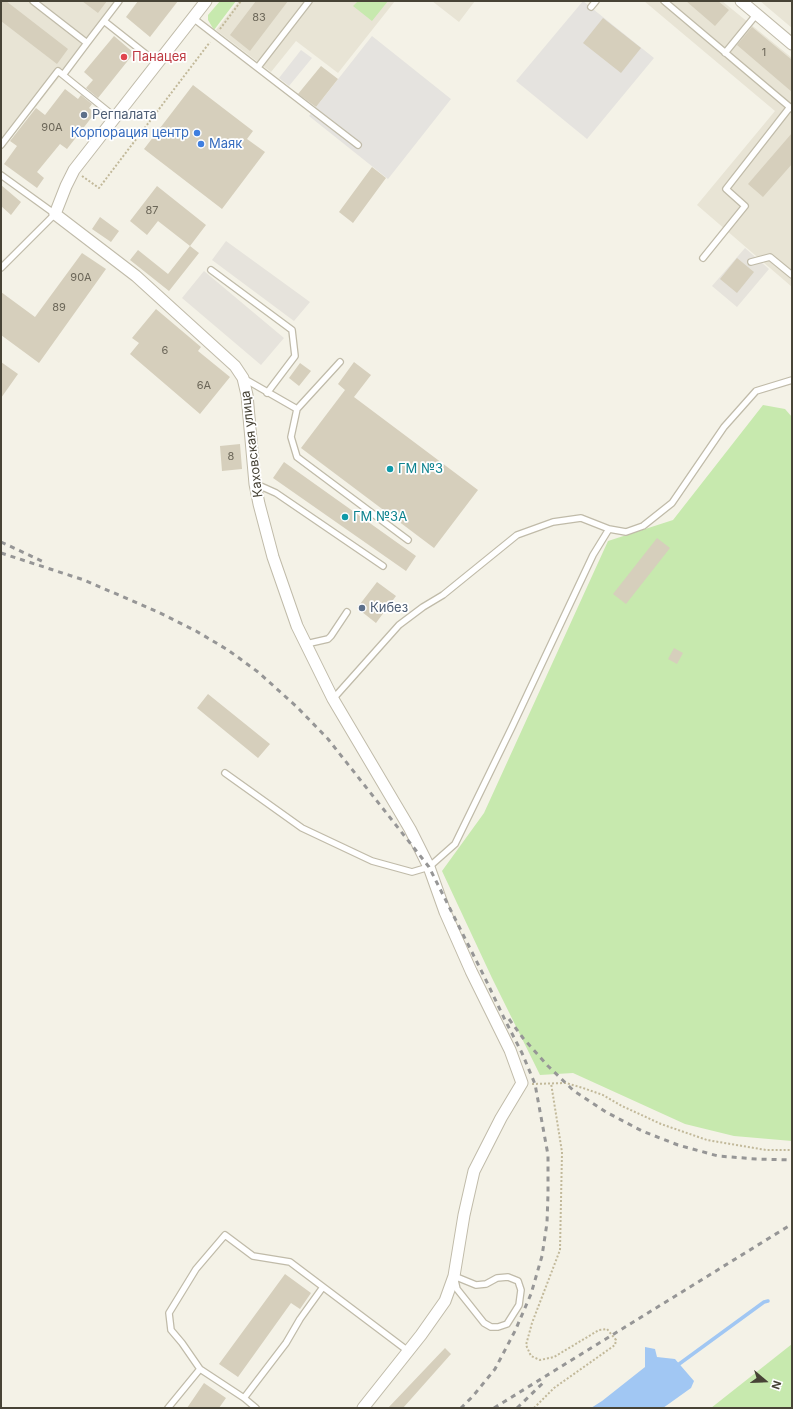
<!DOCTYPE html>
<meta charset="utf-8">
<style>
body{margin:0}
#map{position:relative;width:793px;height:1409px;overflow:hidden;background:#f4f2e7;font-family:Inter,sans-serif}
canvas{display:block}
.frame{position:absolute;inset:0;border:2px solid #474336;pointer-events:none}
.north{position:absolute;left:745px;top:1361px;width:40px;height:40px;-webkit-text-stroke:3px #fff;paint-order:stroke;rotate:109deg;font-size:11px;font-weight:700;line-height:16px;text-align:center;color:#474336}
.north::after{content:'';display:block;margin:auto;width:14px;height:18px;background:#474336;clip-path:polygon(50% 0,100% 100%,50% 72%,0 100%)}
</style>
<div id="map">
<canvas width="793" height="1409"></canvas>
<div class="frame"></div>
<div class="north">N</div>
</div>
<script>
const ctx = document.querySelector('canvas').getContext('2d');
ctx.lineJoin = 'round';
function paint(path, color) { ctx.fillStyle = color; ctx.fill(path, 'evenodd'); }
const shape = rows => new Path2D(rows.map(r => 'M' + r).join(''));
function strokePath(path, color, width, dash) { ctx.strokeStyle = color; ctx.lineWidth = width; ctx.lineCap = dash ? 'butt' : 'round'; ctx.setLineDash(dash || []); ctx.stroke(path); }
function drawText(font, color, halo, rows, align = 'center') {
  ctx.font = font + ' Inter,sans-serif'; ctx.lineWidth = 3.5; ctx.setLineDash([]); ctx.textBaseline = 'middle'; ctx.strokeStyle = halo; ctx.fillStyle = color; for (const [text, x, y, turn = 0] of rows) {
    ctx.save(); ctx.translate(x, y); ctx.rotate((+turn || 0) * Math.PI / 180); ctx.textAlign = isNaN(turn) ? turn : align; if (halo) ctx.strokeText(text, 0, 0); ctx.fillText(text, 0, 0); ctx.restore();
  }
}
const residential = shape([
 [1,1,119,1,1,151],
 [239,1,395,1,338,73,296,41,271,72,216,30],
 [432,1,475,1,459,22],
 [644,1,722,1,792,58,792,287,697,205,775,111],
 [760,1,792,1,792,28]
]);
const industrial = shape([
 [226,241,310,302,294,321,212,260],
 [745,248,769,269,737,307,712,286],
 [204,271,284,338,261,365,182,298]
]);
const green = shape([
 [220,1,236,1,214,30,208,20,208,15],
 [358,1,388,1,372,21,353,6],
 [763,405,785,409,792,417,792,1141,734,1136,685,1124,573,1073,540,1075,492,978,442,871,484,813,608,541,673,520],
 [792,1344,792,1408,711,1408]
]);
const parking = shape([
 [583,1,654,58,587,139,516,81],
 [372,36,451,99,388,179,309,116],
 [301,50,312,58,289,86,279,78]
]);
const water = shape([
 [645,1347,655,1349,657,1357,675,1359,694,1381,691,1388,663,1408,591,1408,602,1401,645,1367]
]);
const stream = shape([
 [675,1367,764,1302,768,1301]
]);
const building = shape([
 [1,1,6,1,68,49,57,64,1,21],
 [82,1,107,1,98,13],
 [138,1,178,1,150,37,126,17],
 [256,1,288,1,250,51,230,35],
 [686,1,718,1,729,10,715,26],
 [603,18,641,48,621,73,583,43],
 [752,27,792,60,792,92,737,45],
 [114,36,134,53,98,98,86,88,93,80,84,72],
 [321,66,338,79,316,107,298,94],
 [193,85,253,131,247,139,265,152,222,209,144,149],
 [65,89,78,99,81,95,92,104,89,108,95,113,67,149,60,144,37,172,44,178,37,188,4,164,17,146,10,141,36,108,45,115],
 [792,133,792,164,763,197,748,184],
 [372,167,386,178,353,223,339,212],
 [1,185,21,202,11,215,1,206],
 [157,186,206,225,190,246,158,221,147,235,130,221],
 [100,217,119,231,111,242,92,229],
 [190,246,199,253,169,291,130,260,138,250,168,274],
 [82,253,106,269,39,363,1,335,1,292,35,317],
 [737,258,754,272,737,293,720,279],
 [156,309,201,347,198,351,230,377,200,414,130,354,139,343,132,338],
 [1,362,18,374,1,398],
 [354,362,371,375,354,397,478,490,434,548,301,448,345,390,338,384],
 [300,363,311,371,299,386,289,378],
 [240,444,242,469,222,471,220,446],
 [284,462,416,556,406,571,273,478],
 [657,538,670,548,626,604,613,594],
 [377,582,396,596,376,623,357,608],
 [674,648,683,653,677,664,668,659],
 [208,694,270,744,258,758,197,708],
 [285,1274,311,1293,300,1309,291,1303,238,1377,219,1364],
 [445,1348,451,1354,403,1408,388,1408],
 [204,1383,226,1398,219,1408,187,1408]
]);
const path = shape([
 [220,29,241,1],
 [82,176,99,188,210,42],
 [532,1084,566,1083,583,1088,603,1095,622,1106,661,1124,707,1140,766,1150,792,1150],
 [534,1408,554,1388,615,1345,616,1340,607,1329,599,1330,554,1357,540,1360,531,1356,526,1345,532,1323,560,1250,562,1152,551,1083]
]);
const lane = shape([
 [33,1,87,43,119,1],
 [664,1,792,109],
 [591,7,596,1],
 [193,18,358,145],
 [104,21,157,63],
 [725,53,756,15],
 [258,67,309,1],
 [63,75,87,43],
 [1,145,58,71,115,117],
 [1,175,55,214,1,268],
 [703,258,745,206,726,189,790,107],
 [751,262,770,257,792,275],
 [211,270,292,330,295,356,267,393],
 [243,378,297,409,291,437,297,457,408,540],
 [297,409,340,362],
 [256,484,276,493,383,566],
 [306,644,328,639,331,636,347,612],
 [333,699,399,625,423,607,443,595,517,535,553,522,581,518,609,529],
 [225,773,302,828,372,861,412,872,429,867,455,844,512,727,593,555,609,529,626,532,643,526,672,503,724,427,756,391,792,380],
 [454,1276,476,1285,486,1284,497,1278,508,1277,518,1281,521,1290,519,1305,507,1324,498,1327,491,1327,484,1323,457,1289,454,1276],
 [200,1369,182,1343,171,1330,169,1313,196,1269,225,1235,253,1256,290,1262,408,1351],
 [244,1398,286,1343,300,1319,323,1287],
 [168,1408,200,1369,244,1398,256,1408]
]);
const street = shape([
 [206,1,74,170,66,186,55,214,136,276,235,366,243,378,247,395,255,484,259,504,273,557,297,626,333,699,410,829,429,867,445,912,471,971,510,1050,522,1083,501,1118,474,1171,464,1215,454,1276,445,1301,421,1335,363,1408],
 [741,1,792,44]
]);
const rail = shape([
 [1,542,46,563],
 [1,553,84,580,158,612,196,631,228,650,258,672,297,707,328,739,429,867,485,978,505,1020,522,1053,535,1084,548,1155,548,1194,547,1223,542,1256,531,1294,515,1331,495,1369,473,1396,461,1408],
 [509,1019,523,1038,548,1066,574,1091,606,1112,642,1131,678,1145,718,1156,756,1159,792,1160],
 [494,1408,792,1224],
 [517,1408,544,1382]
]);
const markers = [
 [124,57,4,"#e0444e"],
 [84,115,4,"#5c6f8a"],
 [197,133,4,"#3f7fe0"],
 [201,144,4,"#3f7fe0"],
 [390,469,4,"#0f9aa8"],
 [345,517,4,"#0f9aa8"],
 [362,608,4,"#5c6f8a"]
];
const numberNames = [
 ["83",259,18],
 ["1",764,53],
 ["90А",52,128],
 ["87",152,211],
 ["90А",81,278],
 ["89",59,308],
 ["6",165,351],
 ["6А",204,386],
 ["8",231,457]
];
const healthNames = [
 ["Панацея",132,57]
];
const serviceNames = [
 ["Регпалата",92,115],
 ["Кибез",370,608]
];
const shopNames = [
 ["Корпорация центр",189,133],
 ["Маяк",209,144,"left"]
];
const streetNames = [
 ["Каховская улица",252,444,-97]
];
const cultureNames = [
 ["ГМ №3",398,469],
 ["ГМ №3А",353,517]
];
paint(residential, '#e8e4d5');
paint(industrial, '#e6e3dc');
paint(green, '#c7e9ae');
paint(parking, '#e5e3df');
paint(water, '#a1c7f3');
strokePath(stream, '#a1c7f3', 3.5);
paint(building, '#d6cfbc');
strokePath(lane, '#c0bba9', 8);
strokePath(street, '#c0bba9', 13);
strokePath(path, '#c2b99a', 2, [2, 2]);
strokePath(lane, '#fff', 5.5);
strokePath(street, '#fff', 11);
strokePath(rail, '#969696', 3, [5, 5]);
for (const [x, y, r, color] of markers) { const dot = new Path2D(); dot.arc(x, y, r, 0, 2 * Math.PI); ctx.fillStyle = color; ctx.fill(dot); strokePath(dot, '#fff', 1.5); }
drawText('11px', '#6b6658', null, numberNames);
drawText('13px', '#be3a42', '#fff', healthNames, 'left');
drawText('13px', '#4e5e75', '#fff', serviceNames, 'left');
drawText('13px', '#366cbe', '#fff', shopNames, 'right');
drawText('13px', '#474336', '#fff', streetNames);
drawText('13px', '#0d838f', '#fff', cultureNames, 'left');
</script>
